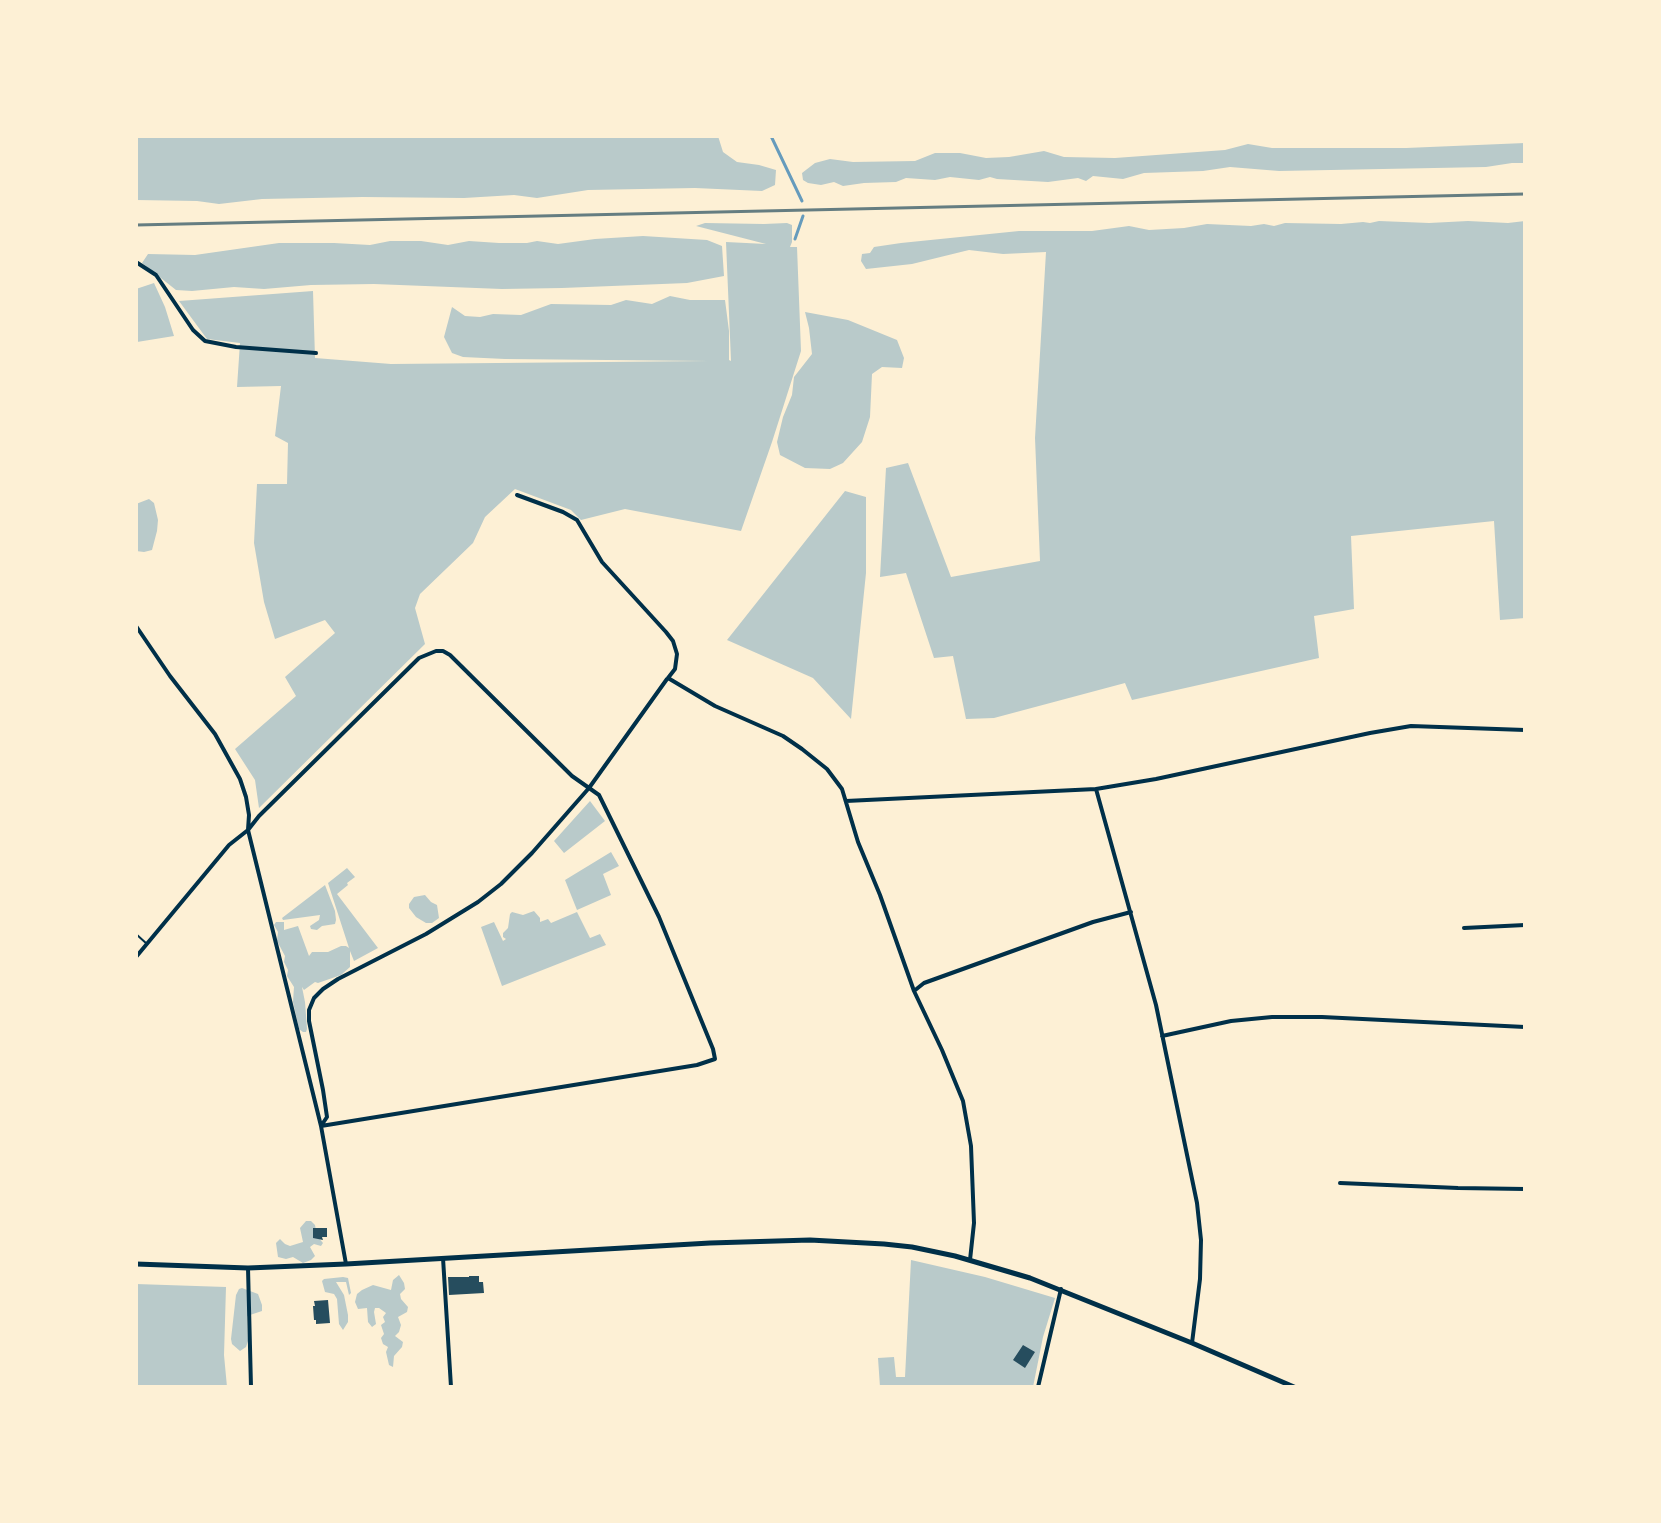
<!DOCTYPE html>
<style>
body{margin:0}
#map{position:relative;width:1661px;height:1523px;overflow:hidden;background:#fdf0d5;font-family:"Exo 2",sans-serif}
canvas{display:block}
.frame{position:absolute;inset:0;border:138px solid #fdf0d5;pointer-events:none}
</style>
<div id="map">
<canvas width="1661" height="1523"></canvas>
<div class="frame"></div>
</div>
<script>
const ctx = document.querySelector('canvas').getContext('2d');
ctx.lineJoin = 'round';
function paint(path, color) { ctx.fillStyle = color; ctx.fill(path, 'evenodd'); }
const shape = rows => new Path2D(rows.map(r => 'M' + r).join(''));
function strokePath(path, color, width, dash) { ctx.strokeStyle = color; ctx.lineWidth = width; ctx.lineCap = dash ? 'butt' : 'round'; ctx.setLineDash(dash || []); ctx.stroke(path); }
const green = shape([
 [136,136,718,136,723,152,737,162,759,165,776,170,775,185,762,191,695,188,588,190,537,198,514,195,464,198,363,197,262,199,219,204,197,201,136,200],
 [1525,143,1525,163,1512,163,1486,167,1279,171,1230,167,1203,171,1144,173,1123,179,1093,176,1086,181,1078,178,1048,182,997,179,990,177,979,180,950,177,935,180,906,178,896,182,864,183,843,186,834,182,821,185,808,183,803,180,802,173,815,163,830,159,853,162,915,161,935,153,960,153,986,158,1009,157,1044,151,1064,157,1115,158,1225,150,1248,144,1272,148,1406,148],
 [1379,221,1429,223,1468,221,1508,223,1525,221,1525,618,1500,620,1494,521,1351,536,1354,609,1314,616,1319,658,1132,700,1125,683,994,718,966,719,953,656,934,658,906,573,880,577,886,468,908,463,951,577,1040,561,1035,438,1046,252,1003,254,969,250,912,264,866,269,861,261,862,254,870,253,874,247,901,243,1019,231,1092,231,1129,226,1149,230,1184,228,1207,224,1251,226,1264,224,1274,226,1285,223,1341,224,1363,222,1370,223],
 [705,223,764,224,787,223,792,225,792,242,790,247,797,247,801,351,772,442,741,531,625,509,581,520,571,510,515,489,485,517,473,543,420,594,415,608,425,644,259,808,255,780,235,749,296,696,285,677,335,633,325,620,275,639,264,602,254,543,257,484,287,484,288,443,275,436,281,386,237,387,240,343,207,339,179,301,313,291,315,358,391,364,709,361,505,359,463,357,452,353,444,337,452,307,465,316,480,317,493,314,521,315,551,304,611,305,626,300,652,304,670,296,690,300,725,300,729,331,729,360,731,361,726,242,766,244,696,226],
 [643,236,707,240,722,246,724,276,687,283,562,288,502,289,374,284,311,285,264,289,234,287,192,291,176,290,142,263,148,254,195,255,279,243,334,243,370,245,390,241,421,241,448,245,469,241,499,243,527,243,537,241,558,244,595,239],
 [154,283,165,307,174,336,137,342,136,289],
 [805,312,848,320,897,340,904,358,902,368,882,367,872,374,870,417,862,442,843,463,830,469,805,468,780,455,777,442,783,417,792,395,794,377,812,354,809,328],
 [845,491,866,497,866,573,851,719,813,678,727,640],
 [149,499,154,503,158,520,157,531,152,550,144,552,136,551,136,504],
 [590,801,605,821,564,853,554,841],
 [611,852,619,866,603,874,611,895,577,910,565,880],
 [347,868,355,877,347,883,348,885,337,894,378,948,354,961,350,951,350,967,341,975,318,983,315,982,304,990,302,987,305,1002,307,1029,306,1032,303,1032,299,1029,293,1002,294,987,287,976,288,970,284,962,285,956,277,941,278,932,274,925,276,922,284,922,284,930,298,926,309,956,312,952,328,952,341,946,346,946,349,948,328,883],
 [325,885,335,911,336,920,335,924,322,926,317,930,311,929,310,926,319,920,320,915,283,920,282,918],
 [425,895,431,902,437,905,439,918,432,923,426,923,416,917,409,908,409,904,414,897],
 [534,911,540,918,540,922,548,919,551,923,577,912,590,938,600,934,606,945,502,986,481,927,494,922,503,941,506,939,503,937,503,933,508,928,510,914,512,912,523,915],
 [306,1221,311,1221,315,1225,317,1236,323,1243,321,1246,314,1244,310,1247,315,1256,311,1260,303,1263,293,1257,286,1259,278,1257,276,1243,280,1239,285,1244,290,1246,303,1242,300,1228],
 [911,1260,985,1277,1055,1298,1043,1337,1033,1387,880,1387,878,1358,894,1357,896,1377,905,1377],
 [399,1275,404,1283,405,1289,400,1294,401,1299,408,1307,407,1312,398,1317,401,1325,399,1332,395,1336,403,1342,402,1347,394,1356,393,1367,389,1365,386,1352,388,1347,383,1344,381,1338,384,1334,381,1325,385,1322,383,1317,386,1313,379,1308,375,1308,374,1312,376,1324,372,1327,368,1322,367,1308,358,1309,355,1302,357,1294,362,1290,373,1285,391,1290,393,1280],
 [343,1277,348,1278,351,1293,349,1295,346,1282,336,1282,344,1295,348,1315,348,1322,343,1330,339,1324,337,1299,334,1294,325,1292,322,1281,324,1279],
 [136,1284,226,1287,224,1355,227,1387,136,1387],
 [242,1288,258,1294,262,1305,262,1311,247,1316,248,1341,246,1347,240,1351,232,1344,231,1339,236,1295,239,1289]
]);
const stream = shape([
 [771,136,802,201],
 [795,239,803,216]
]);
const building = shape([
 [313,1228,327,1228,327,1237,322,1237,323,1240,313,1238],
 [469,1276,479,1276,479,1282,483,1282,484,1293,449,1295,448,1277,469,1277],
 [328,1300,330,1323,316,1324,316,1320,314,1320,313,1306,315,1306,314,1301],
 [1023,1345,1035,1352,1025,1368,1013,1360]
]);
const service = shape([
 [136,934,147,944]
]);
const minor = shape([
 [136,262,156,275,193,330,205,341,236,347,316,353],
 [517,495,563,512,577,520,602,562,666,632,673,641,677,654,675,669,668,678,715,706,783,736,802,749,827,769,842,789,858,842,880,895,914,991,942,1050,963,1101,971,1146,974,1223,970,1260],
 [136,626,170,676,215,734,240,779,246,797,249,815,248,830,321,1126,346,1264],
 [1096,789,1156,1005,1197,1203,1201,1240,1200,1279,1192,1343],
 [846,801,1096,789,1156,779,1370,733,1411,726,1525,730],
 [1464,928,1525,925],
 [136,957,229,845,248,830,259,816,419,658,436,651,443,651,450,655,572,776,599,795,659,917,713,1049,715,1059,697,1065,321,1126],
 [914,991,924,983,1093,922,1131,912],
 [1162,1036,1231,1021,1272,1017,1322,1017,1525,1027],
 [321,1126,327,1117,323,1090,309,1021,309,1010,314,998,323,989,338,979,426,934,478,902,501,884,532,853,589,788,667,679],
 [1340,1183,1458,1188,1525,1189],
 [443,1258,451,1387],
 [248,1268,251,1387],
 [1038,1387,1061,1289]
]);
const tertiary = shape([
 [136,1264,248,1268,346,1264,710,1243,810,1240,884,1244,912,1247,955,1256,1030,1278,1192,1343,1294,1387]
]);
const rail = shape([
 [136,225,1525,194]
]);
paint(green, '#b9caca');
strokePath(stream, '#669bbc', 3);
paint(building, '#264d5e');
strokePath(service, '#003049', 2);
strokePath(minor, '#003049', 4);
strokePath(tertiary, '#003049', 5);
strokePath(rail, '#657d81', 3);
</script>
